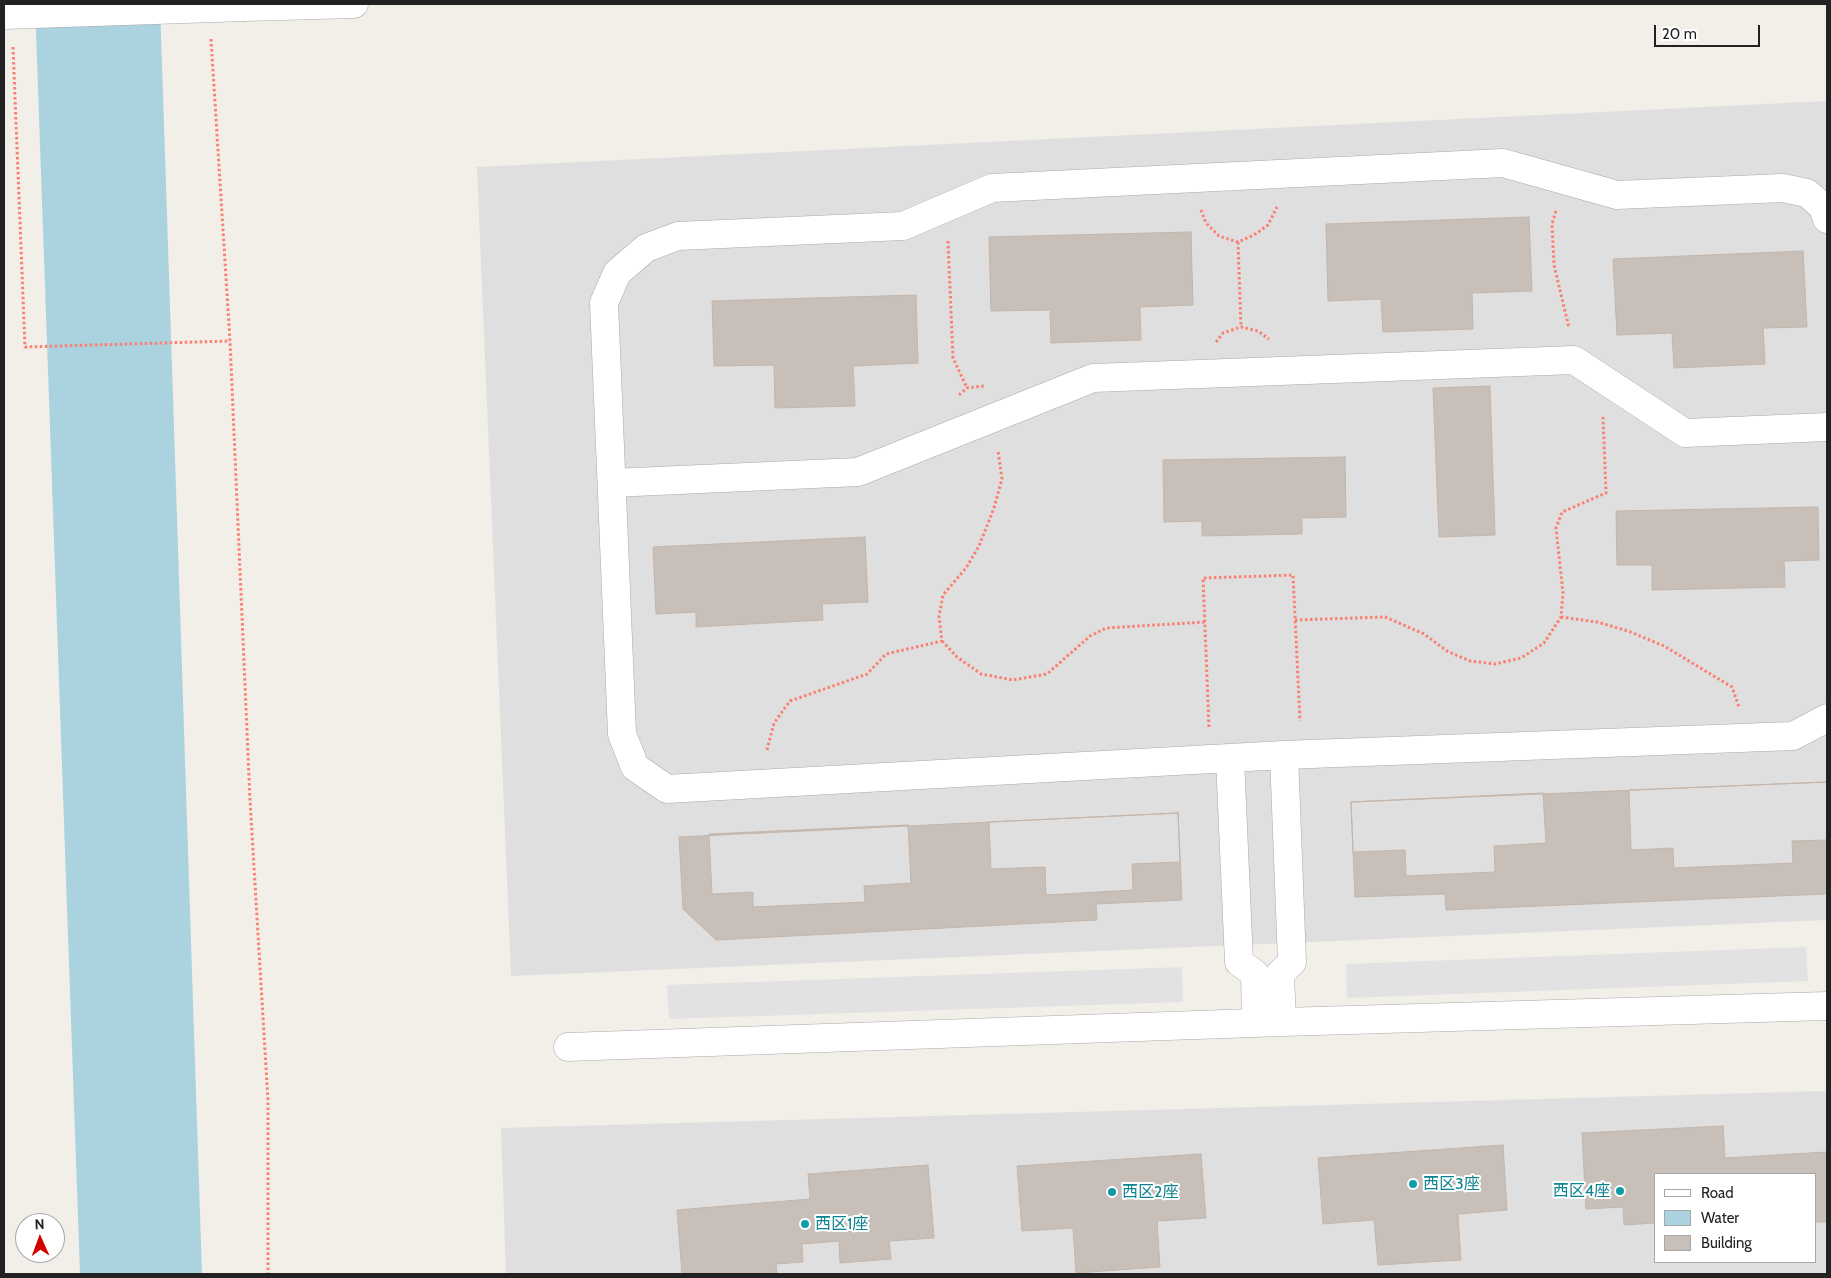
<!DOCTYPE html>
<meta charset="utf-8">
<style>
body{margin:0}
#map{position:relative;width:1831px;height:1278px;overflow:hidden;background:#f2efe9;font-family:Cabin,sans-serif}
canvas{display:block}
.frame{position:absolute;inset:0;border:5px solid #222;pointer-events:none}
.legend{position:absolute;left:1654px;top:1173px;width:162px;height:90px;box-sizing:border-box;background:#fff;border:1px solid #a7a7a7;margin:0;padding:6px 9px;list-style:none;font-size:15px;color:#222}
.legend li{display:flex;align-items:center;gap:10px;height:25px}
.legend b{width:25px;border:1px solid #a7a7a7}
.north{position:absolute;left:15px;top:1213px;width:50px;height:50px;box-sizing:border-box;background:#fff;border:1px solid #a7a7a7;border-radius:50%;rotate:358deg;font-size:14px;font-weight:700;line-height:20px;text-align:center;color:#222}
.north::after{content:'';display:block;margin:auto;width:18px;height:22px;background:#d40000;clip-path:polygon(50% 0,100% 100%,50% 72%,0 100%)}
.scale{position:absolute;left:1654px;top:25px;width:106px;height:22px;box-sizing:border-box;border:2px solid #222;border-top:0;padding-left:6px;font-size:15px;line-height:18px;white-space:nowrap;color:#222;-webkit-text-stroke:4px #fff;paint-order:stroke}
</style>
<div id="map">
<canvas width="1831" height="1278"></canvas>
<div class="frame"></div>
<ul class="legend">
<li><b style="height:6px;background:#fff"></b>Road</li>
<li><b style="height:14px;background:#aad3df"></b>Water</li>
<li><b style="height:14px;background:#c7bfb8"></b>Building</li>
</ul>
<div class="north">N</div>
<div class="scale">20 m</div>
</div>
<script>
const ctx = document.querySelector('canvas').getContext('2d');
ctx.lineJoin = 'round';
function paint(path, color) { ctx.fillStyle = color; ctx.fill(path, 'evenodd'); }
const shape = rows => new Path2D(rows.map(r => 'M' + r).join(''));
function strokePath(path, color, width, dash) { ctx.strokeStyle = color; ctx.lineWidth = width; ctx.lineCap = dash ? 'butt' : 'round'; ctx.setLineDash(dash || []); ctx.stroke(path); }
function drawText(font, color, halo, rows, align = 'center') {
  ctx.font = font + ' Cabin,"Noto Sans SC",sans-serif'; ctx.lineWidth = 4; ctx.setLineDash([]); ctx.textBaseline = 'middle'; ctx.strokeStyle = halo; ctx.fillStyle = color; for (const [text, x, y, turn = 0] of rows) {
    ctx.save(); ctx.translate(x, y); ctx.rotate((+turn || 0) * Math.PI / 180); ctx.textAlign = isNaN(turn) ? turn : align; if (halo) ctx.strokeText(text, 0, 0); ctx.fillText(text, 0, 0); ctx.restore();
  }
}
const residential = shape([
 [1827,101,1827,920,511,976,477,167],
 [1827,1091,1827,1274,506,1274,501,1128],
 [1655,1174,1815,1174,1815,1262,1655,1262]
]);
const parking = shape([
 [1806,947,1808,981,1347,998,1346,964],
 [1182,967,1183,1002,669,1019,667,985]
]);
const water = shape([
 [35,4,160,4,202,1274,80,1274]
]);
const building = shape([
 [1529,217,1532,291,1472,293,1473,329,1383,332,1381,299,1328,301,1326,224,1529,217],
 [1191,232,1193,305,1140,307,1141,340,1051,343,1050,310,991,311,989,237,1191,232],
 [1803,251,1807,327,1763,328,1765,364,1674,368,1672,333,1617,335,1613,259,1803,251],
 [916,295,918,363,853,366,855,406,775,408,774,365,714,366,712,301,916,295],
 [1490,386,1495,535,1439,537,1433,388,1490,386],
 [1345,457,1346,517,1302,518,1302,534,1202,536,1202,521,1164,522,1163,460,1345,457],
 [1818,507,1819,560,1784,561,1785,587,1652,590,1652,565,1617,565,1616,511,1818,507],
 [865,537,868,602,822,604,823,620,696,627,696,612,656,614,653,547,865,537],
 [1827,782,1827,892,1825,894,1446,910,1445,894,1355,897,1351,802,1827,782],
 [1827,782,1827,840,1792,841,1793,863,1674,868,1673,848,1631,850,1629,790,1827,782],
 [1543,793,1546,843,1494,846,1495,872,1406,876,1405,850,1353,852,1351,802,1543,793],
 [1178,813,1182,900,1096,904,1097,920,716,940,683,909,679,837,1178,813],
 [1178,813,1180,862,1132,864,1133,890,1046,895,1045,867,991,869,989,822,1178,813],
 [908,825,911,883,864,886,865,902,753,907,753,892,712,894,709,834,908,825],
 [1723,1126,1725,1158,1827,1152,1827,1222,1815,1222,1815,1174,1655,1174,1655,1223,1624,1225,1623,1207,1586,1209,1582,1133,1723,1126],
 [1503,1145,1507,1210,1458,1214,1461,1260,1378,1265,1374,1220,1323,1224,1318,1158,1503,1145],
 [1201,1154,1206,1218,1157,1221,1160,1267,1076,1273,1073,1228,1022,1231,1017,1166,1201,1154],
 [928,1165,934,1238,889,1241,891,1259,840,1263,839,1241,802,1244,803,1262,776,1264,777,1274,682,1274,677,1210,810,1199,808,1174,928,1165]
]);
const path = shape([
 [211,39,230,341,250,800,268,1101,268,1274],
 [13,47,25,347,230,341],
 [1201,210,1206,223,1219,236,1238,242,1254,235,1268,225,1277,207],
 [1556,211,1552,224,1554,265,1569,328],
 [948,241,953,358,967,388],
 [1238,242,1241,327],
 [1216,342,1223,333,1241,327,1258,331,1269,339],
 [959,395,967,388,984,386],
 [1561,617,1597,622,1628,631,1664,646,1732,687,1739,707],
 [1295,620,1385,617,1424,634,1447,651,1470,661,1495,664,1521,658,1544,643,1561,617,1563,593,1556,528,1562,512,1606,493,1603,417],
 [942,641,957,657,981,674,1013,680,1047,674,1090,636,1106,628,1205,622],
 [1209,727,1203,578,1293,575,1300,721],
 [767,750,774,723,790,701,867,674,886,654,942,641,939,617,943,595,966,568,979,546,994,508,1002,479,998,451]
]);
const minor = shape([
 [245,7,354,4],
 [1827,219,1823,207,1807,193,1783,188,1617,195,1503,163,992,188,903,226,678,236,646,248,617,273,604,303,622,734,635,767,667,789,1284,755,1793,736,1827,718],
 [612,483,858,472,1093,378,1574,360,1685,433,1827,427],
 [1230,759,1239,962,1255,974,1256,1023],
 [1282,1022,1280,974,1292,962,1284,755],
 [568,1047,1282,1022,1827,1006]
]);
const minorBridge = shape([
 [4,15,245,7]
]);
const markers = [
 [1413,1184,5,"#0f9aa8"],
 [1620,1191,5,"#0f9aa8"],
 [1112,1192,5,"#0f9aa8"],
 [805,1224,5,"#0f9aa8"]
];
const cultureNames = [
 ["西区3座",1423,1184],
 ["西区4座",1610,1191,"right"],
 ["西区2座",1122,1192],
 ["西区1座",815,1224]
];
paint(residential, '#e0dfdf');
paint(parking, '#e2e2e2');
paint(water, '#aad3df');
paint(building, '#c7bfb8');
strokePath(building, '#c4b6ab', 1);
strokePath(minor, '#a9a9a9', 29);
strokePath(path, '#fa8072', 3, [2.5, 2.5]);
strokePath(minor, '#fff', 28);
strokePath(minorBridge, '#a9a9a9', 29, []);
strokePath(minorBridge, '#fff', 28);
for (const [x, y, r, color] of markers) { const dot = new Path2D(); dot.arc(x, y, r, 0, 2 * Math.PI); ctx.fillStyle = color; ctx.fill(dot); strokePath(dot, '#fff', 2); }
drawText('16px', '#0d838f', '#fff', cultureNames, 'left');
</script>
